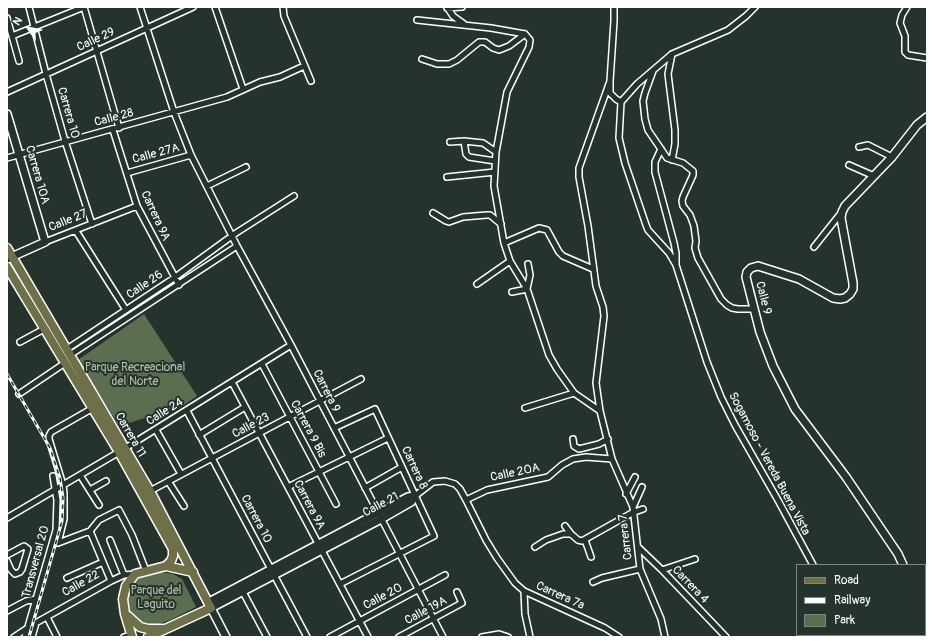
<!DOCTYPE html>
<meta charset="utf-8">
<style>
body{margin:0}
#map{position:relative;width:934px;height:644px;overflow:hidden;background:#26332d;font-family:Pangolin,sans-serif}
canvas{display:block}
.frame{position:absolute;inset:0;border:8px solid #fff;pointer-events:none}
.legend{position:absolute;left:796px;top:564px;width:130px;height:72px;box-sizing:border-box;background:#26332d;border:1px solid #7d8581;margin:0;padding:5px 7px;list-style:none;font-size:12px;color:#fff}
.legend li{display:flex;align-items:center;gap:8px;height:20px}
.legend b{width:20px;border:1px solid #7d8581}
.north{position:absolute;left:8px;top:8px;width:40px;height:40px;-webkit-text-stroke:3px #26332d;paint-order:stroke;rotate:303deg;font-size:11px;font-weight:700;line-height:16px;text-align:center;color:#fff}
.north::after{content:'';display:block;margin:auto;width:14px;height:18px;background:#fff;clip-path:polygon(50% 0,100% 100%,50% 72%,0 100%)}
</style>
<div id="map">
<canvas width="934" height="644"></canvas>
<div class="frame"></div>
<ul class="legend">
<li><b style="height:5px;background:#6f704a"></b>Road</li>
<li><b style="height:5px;background:#fff"></b>Railway</li>
<li><b style="height:11px;background:#5d6e50"></b>Park</li>
</ul>
<div class="north">N</div>
</div>
<script>
const ctx = document.querySelector('canvas').getContext('2d');
ctx.lineJoin = 'round';
function paint(path, color) { ctx.fillStyle = color; ctx.fill(path, 'evenodd'); }
const shape = rows => new Path2D(rows.map(r => 'M' + r).join(''));
function strokePath(path, color, width, dash) { ctx.strokeStyle = color; ctx.lineWidth = width; ctx.lineCap = dash ? 'butt' : 'round'; ctx.setLineDash(dash || []); ctx.stroke(path); }
function drawText(font, color, halo, rows, align = 'center') {
  ctx.font = font + ' Pangolin,sans-serif'; ctx.lineWidth = 4; ctx.setLineDash([]); ctx.textBaseline = 'middle'; ctx.strokeStyle = halo; ctx.fillStyle = color; for (const [text, x, y, turn = 0] of rows) {
    ctx.save(); ctx.translate(x, y); ctx.rotate((+turn || 0) * Math.PI / 180); ctx.textAlign = isNaN(turn) ? turn : align; if (halo) ctx.strokeText(text, 0, 0); ctx.fillText(text, 0, 0); ctx.restore();
  }
}
const green = shape([
 [144,314,197,396,181,407,119,426,78,360],
 [153,571,173,574,182,579,196,607,170,620,156,625,147,626,141,623,132,616,129,611,128,598,129,592,135,582,142,576]
]);
const street = shape([
 [29,7,46,74,65,141,92,224],
 [84,7,119,128],
 [140,7,174,112,191,155,237,246,291,345,443,637],
 [215,7,243,89],
 [283,7,284,16,311,81],
 [447,7,453,16,464,24],
 [614,7,614,21,610,81,610,93,616,99,621,102],
 [755,7,746,16,728,30,672,54,637,84,621,102,619,138,625,163,646,225,648,230,669,253,676,265,707,362,721,397,735,425,779,502,813,565],
 [907,7,902,15,900,23,905,36,905,52,908,55,927,58],
 [447,8,462,7],
 [7,18,19,61],
 [417,20,491,28,525,34,530,40,529,47,507,92,496,152,494,186,504,243,510,261,527,289,549,355,557,369,574,393,600,411],
 [12,36,84,7],
 [672,54,668,74,675,130,675,144,672,160],
 [422,59,437,64,449,64,457,60,479,42,485,42,493,48,499,50,509,46,525,34],
 [653,71,645,93,643,101,645,119,648,130,667,158,683,163,693,171,693,175,683,197,682,201,683,206,690,215,694,226,696,241,695,248,698,258,721,299,727,305,732,308,738,309,753,309],
 [610,81,579,168,579,177,588,226,596,286,603,307,604,316,596,383,600,411,612,459,633,507,640,569,661,619,665,637],
 [7,92,193,7],
 [113,130,137,206,179,285],
 [464,141,466,154,469,157,495,161],
 [450,142,464,141,483,143,496,152],
 [859,147,868,145,892,157],
 [661,149,655,162,655,172,674,243,676,253,676,264],
 [7,158,227,97,260,82,280,77,304,66],
 [849,165,874,176],
 [127,173,191,155],
 [447,177,495,172],
 [207,186,246,167],
 [433,213,446,221,449,222,463,217,487,215,490,215,501,224],
 [76,231,126,310],
 [45,242,137,206],
 [504,243,539,228,547,230,559,252,563,256,593,269],
 [814,247,841,213],
 [477,284,510,261],
 [512,292,527,289,530,275,528,264],
 [20,342,44,329],
 [67,349,174,278,236,233,294,196],
 [70,355,237,246],
 [262,364,336,504],
 [232,382,368,637],
 [19,394,65,363],
 [525,408,574,393],
 [187,411,307,637],
 [334,428,375,409,434,536,340,584],
 [156,430,181,474],
 [199,435,245,407],
 [573,439,574,446,579,449,599,444,608,439],
 [80,475,99,505],
 [168,481,184,506],
 [288,487,388,438],
 [365,488,402,467],
 [90,490,106,481],
 [150,491,361,379],
 [626,494,635,477],
 [415,496,433,482,445,481,455,484,460,489,466,500,486,540,497,558,515,583,524,591,605,628,619,637],
 [466,500,487,490,548,477,562,465,573,459,586,457,612,459],
 [633,507,642,487],
 [7,518,119,452,291,345],
 [565,526,571,534,578,540,582,541,632,513,643,509],
 [90,531,111,581],
 [110,540,124,575],
 [585,540,591,557],
 [58,543,64,519,64,493,63,485,49,439,49,436,51,432,93,408],
 [58,543,90,531,99,520,119,510,132,535,146,571],
 [535,547,546,540,563,534,571,534],
 [638,547,662,570,726,637],
 [7,555,24,546,28,549,22,569,20,572,15,574,11,570,7,561],
 [662,570,695,559],
 [67,578,103,562],
 [593,582,602,578,640,569],
 [524,591,525,614,530,637],
 [243,592,267,637],
 [7,611,26,601,36,599],
 [47,617,57,637],
 [860,635,862,637],
 [14,637,32,625,111,581,124,575,135,574],
 [25,637,56,530,57,500,53,476],
 [32,637,36,623],
 [124,637,130,635,133,637],
 [330,637,445,575],
 [399,637,462,603,457,592],
 [482,637,499,634,508,637]
]);
const secondary = shape([
 [7,114,45,242,7,259],
 [903,565,898,554,846,477,795,409,773,366,760,332,746,277,747,272,751,268,758,266,799,279,833,298,840,299,845,298,850,294,853,289,853,283,843,229,841,218,842,212,845,206,892,157,917,125,927,117],
 [209,602,408,497,415,496],
 [925,610,927,614],
 [226,637,211,608,385,517,411,502,415,496]
]);
const primary = shape([
 [7,248,150,491,211,608,148,637],
 [7,267,119,452,173,549,173,556,171,561,166,566,135,574,126,586,123,599,125,614,132,637],
 [166,566,193,572],
 [128,616,140,627,148,629,163,629]
]);
const rail = shape([
 [7,374,50,448,60,478,63,498,62,521,29,637]
]);
const streetNames = [
 ["Calle 29",96,40,-25],
 ["Carrera 10",68,113,74],
 ["Calle 28",114,118,-15],
 ["Calle 27A",156,154,-15],
 ["Carrera 10A",37,175,74],
 ["Carrera 9A",155,216,65],
 ["Calle 27",68,221,-22],
 ["Calle 26",145,285,-34],
 ["Calle 9",763,298,76],
 ["Carrera 9",326,391,63],
 ["Calle 24",165,412,-32],
 ["Calle 23",251,426,-28],
 ["Carrera 9 Bis",308,429,62],
 ["Carrera 11",130,435,60],
 ["Sogamoso - Vereda Buena Vista",769,464,62],
 ["Carrera 8",414,468,65],
 ["Calle 20A",515,473,-12],
 ["Carrera 9A",309,505,62],
 ["Calle 21",381,505,-28],
 ["Carrera 10",256,519,62],
 ["Carrera 7",626,537,-97],
 ["Transversal 20",36,562,-75],
 ["Calle 22",81,584,-29],
 ["Carrera 4",690,585,46],
 ["Carrera 7ª",560,596,24],
 ["Calle 20",383,597,-28],
 ["Calle 19A",426,611,-28]
];
const parkNames = [
 ["Parque Recreacional",135,368],
 ["del Norte",135,382],
 ["Parque del",156,591],
 ["Laguito",156,605]
];
paint(green, '#5d6e50');
strokePath(street, '#fff', 8);
strokePath(secondary, '#fff', 10);
strokePath(primary, '#fff', 11);
strokePath(street, '#26332d', 5);
strokePath(secondary, '#26332d', 7);
strokePath(primary, '#6f704a', 8);
strokePath(rail, '#fff', 3);
strokePath(rail, '#26332d', 1.5, [4.5]);
drawText('12px', '#fff', '#26332d', streetNames);
drawText('12px', '#b6beb0', '#26332d', parkNames);
</script>
